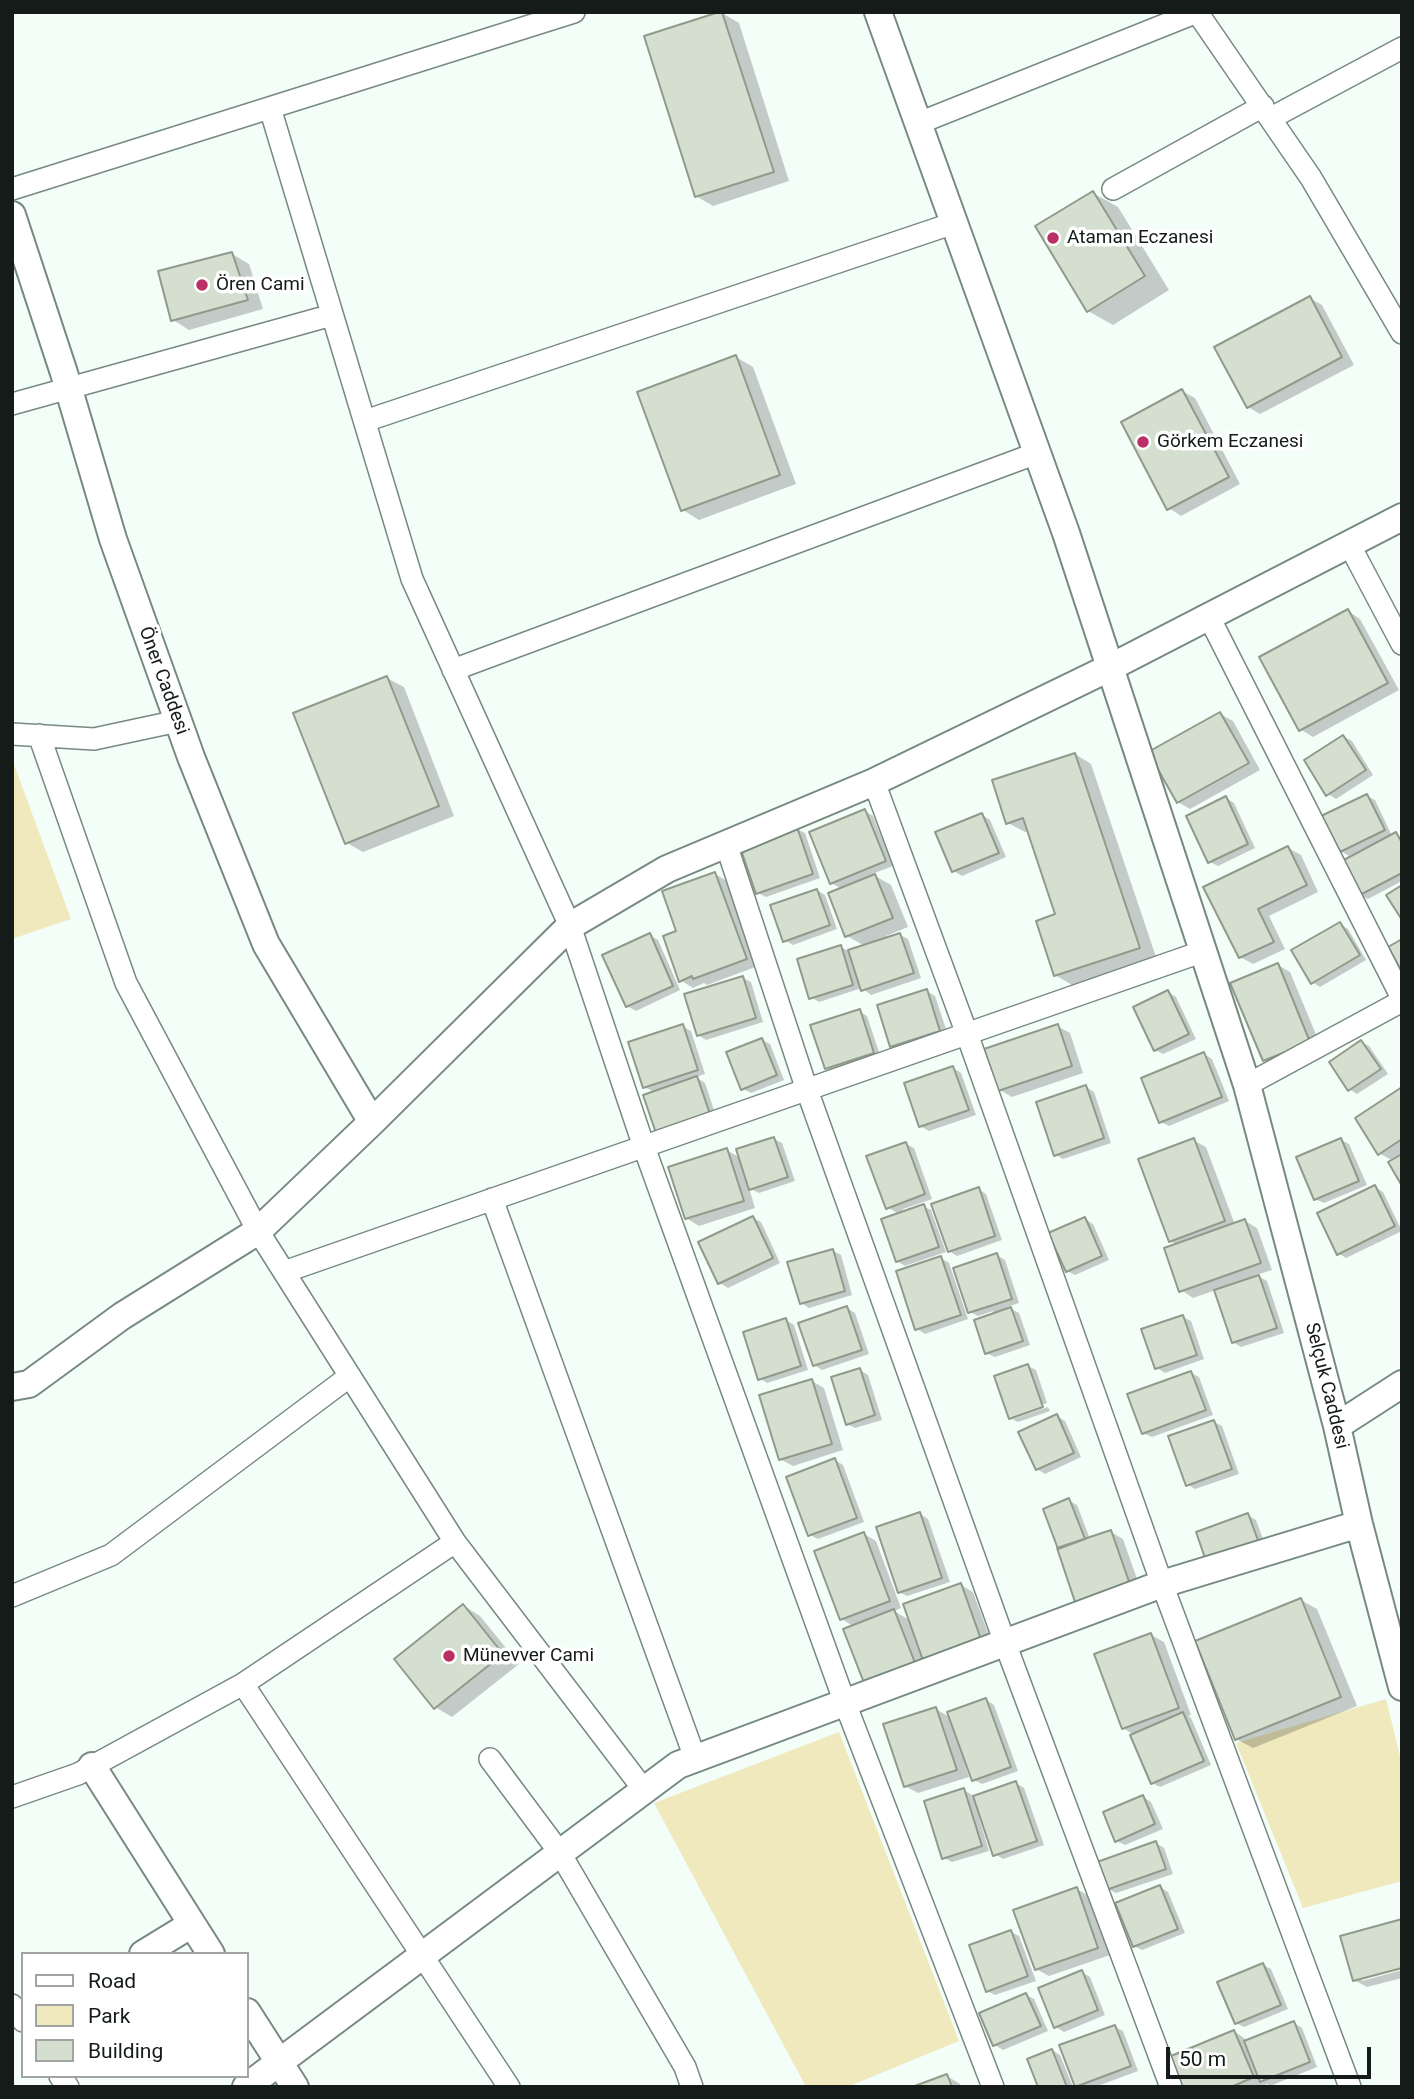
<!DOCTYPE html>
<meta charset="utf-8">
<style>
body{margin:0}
#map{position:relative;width:1414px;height:2099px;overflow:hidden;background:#f3fef9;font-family:Roboto,sans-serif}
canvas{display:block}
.frame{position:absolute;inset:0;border:14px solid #141b18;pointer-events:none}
.legend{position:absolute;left:21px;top:1952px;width:228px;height:126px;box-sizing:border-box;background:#fff;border:2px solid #a1a4a3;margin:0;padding:9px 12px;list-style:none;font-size:21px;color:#141b18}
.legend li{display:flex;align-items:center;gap:14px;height:35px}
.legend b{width:35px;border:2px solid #a1a4a3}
.scale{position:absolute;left:1166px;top:2047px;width:205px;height:32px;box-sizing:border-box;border:4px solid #141b18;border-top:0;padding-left:9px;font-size:21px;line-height:24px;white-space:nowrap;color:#141b18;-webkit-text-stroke:5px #fff;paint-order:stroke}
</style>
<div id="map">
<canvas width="1414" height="2099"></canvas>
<div class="frame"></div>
<ul class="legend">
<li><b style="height:9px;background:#fff"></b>Road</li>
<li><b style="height:19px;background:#efe9bd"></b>Park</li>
<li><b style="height:19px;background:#d4dfcf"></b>Building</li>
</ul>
<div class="scale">50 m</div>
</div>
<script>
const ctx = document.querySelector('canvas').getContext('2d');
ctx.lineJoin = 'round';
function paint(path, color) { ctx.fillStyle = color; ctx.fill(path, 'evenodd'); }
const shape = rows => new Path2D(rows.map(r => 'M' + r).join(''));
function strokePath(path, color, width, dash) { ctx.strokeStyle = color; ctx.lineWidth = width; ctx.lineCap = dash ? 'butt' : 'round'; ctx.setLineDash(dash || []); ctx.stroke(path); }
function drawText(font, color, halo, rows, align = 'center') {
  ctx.font = font + ' Roboto,sans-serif'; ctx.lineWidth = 7; ctx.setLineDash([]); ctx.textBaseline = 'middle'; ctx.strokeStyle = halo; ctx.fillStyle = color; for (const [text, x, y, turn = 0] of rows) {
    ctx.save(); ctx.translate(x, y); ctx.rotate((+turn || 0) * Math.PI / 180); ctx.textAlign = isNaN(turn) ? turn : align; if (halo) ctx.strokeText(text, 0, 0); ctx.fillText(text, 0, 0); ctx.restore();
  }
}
const green = shape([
 [12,759,71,919,12,939],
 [1386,1699,1402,1764,1402,1881,1303,1908,1236,1743],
 [839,1732,959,2041,847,2087,806,2087,654,1803]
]);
const shadow = shape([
 [722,13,739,23,789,181,713,206,696,196],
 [1093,193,1118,207,1169,290,1113,325,1088,311],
 [232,254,249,264,263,309,189,330,173,320],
 [1309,298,1322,305,1354,365,1260,414,1248,407],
 [736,357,753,367,796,484,699,520,683,510],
 [1182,391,1195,398,1240,484,1181,516,1169,508],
 [1348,611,1360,619,1399,690,1313,737,1300,729],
 [387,678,404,687,454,816,363,852,347,843],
 [1220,714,1233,721,1260,770,1190,809,1178,802],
 [1344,737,1352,741,1373,775,1336,799,1328,794],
 [1075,754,1091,764,1156,957,1072,985,1055,975,1057,916,1029,831,1025,832,1008,823],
 [1367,796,1375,800,1392,836,1396,834,1402,838,1402,881,1368,899,1360,895,1362,849,1349,856,1341,851],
 [1226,798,1234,803,1255,848,1218,866,1210,862],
 [865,811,873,816,893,866,872,874,891,885,908,927,886,936,887,939,900,935,908,939,921,978,871,995,862,988,819,1002,811,997,841,947,850,952,865,946,847,936,842,889,831,883],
 [982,815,990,820,1006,857,962,876,954,871],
 [797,829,805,833,820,878,766,897,758,893],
 [1288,848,1301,855,1318,892,1269,916,1285,949,1253,964,1240,957,1205,888],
 [715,874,727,881,758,966,707,985,704,983,693,988,680,980,678,932],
 [817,890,825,895,837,929,793,945,785,940],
 [1340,924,1348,929,1366,960,1320,987,1312,982],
 [650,935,658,940,680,990,636,1011,627,1006],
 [1278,965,1290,972,1322,1049,1277,1067,1264,1060],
 [743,978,751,982,763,1022,706,1040,698,1035],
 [927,991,935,996,948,1035,900,1050,892,1046],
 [1168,992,1176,997,1196,1039,1163,1054,1155,1050],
 [859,1011,867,1016,881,1058,834,1073,826,1068],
 [682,1026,691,1031,705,1074,696,1077,705,1083,718,1122,644,1087],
 [1057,1026,1070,1033,1083,1073,1012,1097,1000,1090],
 [762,1040,770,1044,784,1080,751,1093,743,1089],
 [1361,1042,1369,1046,1388,1074,1357,1094,1349,1089],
 [1204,1054,1212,1059,1229,1101,1169,1126,1161,1122],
 [953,1068,961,1073,976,1115,929,1131,920,1126],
 [1086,1087,1094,1092,1111,1143,1063,1159,1055,1154],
 [1402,1089,1402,1183,1393,1161,1379,1153],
 [774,1139,782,1143,795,1181,759,1193,749,1188,755,1208,699,1226,686,1218,726,1150,741,1158],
 [1193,1140,1206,1147,1235,1225,1245,1221,1257,1228,1272,1270,1256,1275,1267,1281,1284,1333,1241,1347,1233,1342,1216,1290,1193,1298,1181,1290,1177,1245,1170,1241],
 [1341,1140,1349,1144,1367,1185,1324,1203,1315,1199],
 [906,1144,914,1148,932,1199,903,1209,904,1213,923,1206,931,1210,946,1252,905,1266,897,1261,899,1214,887,1207],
 [1375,1187,1383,1192,1402,1231,1346,1258,1338,1253],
 [978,1189,986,1194,1002,1240,957,1256,949,1251],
 [753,1218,761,1222,780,1263,728,1288,720,1283],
 [1085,1219,1093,1224,1109,1260,1075,1275,1067,1271],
 [833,1251,841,1255,852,1295,809,1308,801,1303],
 [997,1255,1005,1260,1019,1303,1007,1307,1019,1313,1030,1345,995,1357,986,1353,993,1311,978,1316,970,1312],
 [941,1258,949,1263,968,1319,925,1334,917,1329],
 [847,1308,855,1313,869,1354,822,1370,814,1365],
 [1183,1317,1191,1321,1204,1359,1165,1373,1157,1368],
 [786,1320,794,1325,808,1370,767,1383,759,1378],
 [1028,1366,1036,1370,1047,1403,1013,1415,1013,1419,1048,1407,1050,1411,1018,1422,1010,1418],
 [860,1370,868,1375,882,1420,855,1428,847,1424],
 [1191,1373,1199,1377,1213,1415,1152,1437,1143,1433],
 [812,1381,824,1388,843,1450,793,1466,780,1459],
 [1057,1416,1065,1421,1081,1457,1045,1474,1037,1469],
 [1214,1422,1222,1426,1239,1474,1195,1489,1187,1484],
 [835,1460,843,1465,864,1522,818,1539,810,1535],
 [1068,1500,1077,1505,1090,1539,1111,1532,1123,1539,1144,1599,1092,1617],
 [920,1514,928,1519,950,1582,907,1596,899,1592],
 [1248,1515,1256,1520,1266,1547,1207,1560],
 [864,1534,876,1541,901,1608,894,1611,911,1621,961,1585,973,1592,995,1652,928,1675,842,1619],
 [1301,1600,1317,1609,1357,1706,1253,1748,1236,1739],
 [464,1606,480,1616,519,1664,452,1717,435,1707],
 [1151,1635,1164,1642,1191,1715,1188,1716,1191,1718,1211,1765,1160,1787,1152,1783,1134,1735,1123,1728],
 [986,1700,994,1705,1018,1771,982,1784,974,1780,967,1760,964,1761,969,1777,918,1793,905,1786,936,1709,951,1718],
 [1016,1783,1024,1788,1044,1845,1003,1859,995,1854,982,1817,979,1818,989,1851,952,1862,944,1858,964,1790,972,1795,973,1798],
 [1143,1797,1151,1802,1163,1829,1125,1845,1117,1841],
 [1156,1843,1164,1848,1173,1874,1116,1893,1108,1889],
 [1160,1887,1168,1892,1185,1933,1142,1950,1134,1946],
 [1077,1889,1089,1896,1110,1955,1049,1976,1036,1969],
 [1011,1932,1019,1936,1036,1981,995,1995,987,1991],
 [1263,1965,1271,1969,1288,2009,1244,2027,1236,2023],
 [1402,1970,1402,1978,1367,1987,1354,1980,1362,1977,1362,1981],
 [1082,1972,1090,1977,1105,2015,1064,2032,1056,2027],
 [1026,1995,1034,1999,1048,2031,1003,2050,995,2045],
 [1294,2023,1302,2028,1317,2067,1270,2086,1267,2084,1260,2087,1180,2087,1234,2031,1248,2041],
 [1115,2027,1123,2031,1138,2071,1095,2087,1076,2086],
 [1052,2050,1060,2055,1073,2087,1040,2087],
 [947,2076,960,2084,961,2087,917,2087]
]);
const building = shape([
 [719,12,722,12,774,172,695,197,644,36,719,12],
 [1093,191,1145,276,1087,312,1035,226,1093,191],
 [232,252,248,300,171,321,158,271,232,252],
 [1310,296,1342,357,1247,408,1214,347,1310,296],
 [736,355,780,475,681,511,637,392,736,355],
 [1182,389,1229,477,1167,510,1121,422,1182,389],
 [1348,609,1388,683,1299,731,1259,657,1348,609],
 [387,676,439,806,345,844,293,713,387,676],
 [1220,712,1249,763,1177,803,1148,752,1220,712],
 [1343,735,1366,770,1326,796,1304,760,1343,735],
 [1075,753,1140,948,1054,976,1036,921,1055,914,1023,818,1006,824,992,780,1075,753],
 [1367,794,1385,830,1340,852,1321,816,1367,794],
 [1226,796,1248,844,1208,863,1186,816,1226,796],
 [865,809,886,861,830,884,809,832,865,809],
 [982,813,999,853,952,872,935,832,982,813],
 [797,827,813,874,756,894,740,847,797,827],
 [1396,832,1402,843,1402,873,1358,896,1340,862,1396,832],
 [1288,846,1307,885,1258,909,1274,942,1239,958,1203,887,1288,846],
 [715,872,747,959,693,979,692,976,679,982,663,936,676,931,662,891,715,872],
 [875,874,893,918,845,937,828,893,875,874],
 [1402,885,1402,920,1386,895,1402,885],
 [817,889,830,925,783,942,770,905,817,889],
 [1340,922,1360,955,1311,984,1291,950,1340,922],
 [650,933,673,986,626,1007,602,955,650,933],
 [900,933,914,973,861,991,848,950,900,933],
 [1402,939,1402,972,1388,947,1402,939],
 [841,945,853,985,809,999,797,959,841,945],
 [1278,963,1310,1042,1263,1061,1230,983,1278,963],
 [743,976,756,1018,697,1036,684,994,743,976],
 [927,989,940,1031,890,1047,877,1005,927,989],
 [1168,990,1189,1034,1154,1051,1133,1007,1168,990],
 [860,1009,874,1053,825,1069,810,1025,860,1009],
 [683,1024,698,1070,643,1088,628,1042,683,1024],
 [1058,1024,1072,1066,998,1091,984,1049,1058,1024],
 [762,1038,777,1075,741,1090,726,1052,762,1038],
 [1361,1040,1381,1069,1348,1091,1329,1062,1361,1040],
 [1204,1052,1222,1097,1159,1123,1141,1078,1204,1052],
 [953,1066,969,1110,919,1127,904,1083,953,1066],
 [697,1076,711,1117,657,1136,643,1095,697,1076],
 [1086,1085,1104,1138,1054,1156,1036,1102,1086,1085],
 [1402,1087,1402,1139,1378,1155,1355,1118,1402,1087],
 [774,1137,788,1177,749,1190,736,1149,774,1137],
 [1194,1138,1225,1221,1169,1242,1138,1159,1194,1138],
 [1341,1138,1359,1181,1314,1200,1296,1157,1341,1138],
 [906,1142,925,1194,886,1209,866,1156,906,1142],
 [727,1148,744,1201,685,1219,668,1167,727,1148],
 [1402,1154,1402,1186,1388,1162,1402,1154],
 [1375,1185,1395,1226,1337,1255,1317,1213,1375,1185],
 [979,1187,995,1236,948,1252,931,1204,979,1187],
 [924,1204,939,1247,896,1262,881,1219,924,1204],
 [753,1216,773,1258,718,1284,698,1242,753,1216],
 [1085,1217,1102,1256,1066,1272,1048,1233,1085,1217],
 [1245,1219,1261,1263,1179,1292,1164,1248,1245,1219],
 [833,1249,845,1291,800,1304,787,1262,833,1249],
 [997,1253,1012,1299,968,1313,953,1268,997,1253],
 [941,1256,961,1315,915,1330,896,1271,941,1256],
 [1259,1275,1277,1328,1232,1343,1214,1290,1259,1275],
 [847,1306,862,1350,813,1366,798,1323,847,1306],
 [1011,1307,1023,1341,985,1354,974,1320,1011,1307],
 [1183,1315,1197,1355,1155,1369,1141,1329,1183,1315],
 [786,1318,801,1366,758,1380,743,1332,786,1318],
 [1028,1364,1043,1407,1009,1419,994,1376,1028,1364],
 [860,1368,875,1415,846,1425,831,1377,860,1368],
 [1191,1371,1206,1410,1142,1434,1127,1394,1191,1371],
 [812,1379,832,1444,779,1460,759,1395,812,1379],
 [1057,1414,1074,1453,1036,1470,1018,1432,1057,1414],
 [1214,1420,1232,1469,1186,1486,1168,1436,1214,1420],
 [835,1458,857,1518,808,1536,786,1477,835,1458],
 [1069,1498,1085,1539,1058,1549,1043,1509,1069,1498],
 [920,1512,942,1578,898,1593,876,1527,920,1512],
 [1248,1513,1259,1543,1206,1561,1196,1532,1248,1513],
 [1111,1530,1133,1593,1078,1611,1057,1548,1111,1530],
 [864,1532,890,1601,840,1620,814,1551,864,1532],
 [961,1583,983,1645,925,1666,903,1604,961,1583],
 [1301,1598,1341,1697,1235,1740,1195,1641,1301,1598],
 [463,1604,503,1654,434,1709,394,1659,463,1604],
 [894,1609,917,1668,866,1688,843,1629,894,1609],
 [1151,1633,1179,1708,1122,1729,1094,1654,1151,1633],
 [986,1698,1011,1767,972,1781,947,1712,986,1698],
 [936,1707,957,1770,904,1787,883,1724,936,1707],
 [1183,1712,1204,1761,1151,1784,1130,1735,1183,1712],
 [1016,1781,1037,1841,993,1856,973,1796,1016,1781],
 [964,1788,982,1846,942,1859,924,1801,964,1788],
 [1143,1795,1155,1824,1115,1842,1103,1812,1143,1795],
 [1156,1841,1166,1869,1106,1890,1097,1862,1156,1841],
 [1160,1885,1178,1929,1133,1947,1115,1903,1160,1885],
 [1077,1887,1098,1948,1035,1970,1013,1910,1077,1887],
 [1402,1919,1402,1968,1353,1981,1340,1936,1402,1919],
 [1011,1930,1028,1976,986,1992,969,1945,1011,1930],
 [1263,1963,1281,2005,1235,2024,1217,1982,1263,1963],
 [1082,1970,1098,2010,1054,2028,1038,1988,1082,1970],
 [1026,1993,1041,2026,993,2046,979,2013,1026,1993],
 [1294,2021,1310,2062,1260,2082,1244,2041,1294,2021],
 [1115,2025,1131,2066,1075,2087,1059,2045,1115,2025],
 [1234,2030,1254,2077,1231,2087,1178,2087,1166,2058,1234,2030],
 [1052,2049,1067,2087,1038,2087,1027,2059,1052,2049],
 [947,2074,952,2087,912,2087,947,2074]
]);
const minor = shape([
 [1197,12,1311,178,1402,333],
 [270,108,412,579,570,926,644,1147,845,1703,993,2087],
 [1271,118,1402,48],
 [919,123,1197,12],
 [12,189,574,12],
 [1113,189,1263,106],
 [12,404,332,315],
 [365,421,954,223],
 [1349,544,1402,644],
 [1208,615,1402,998],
 [453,670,1037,453],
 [12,734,94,739,178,721],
 [39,735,126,983,258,1231,455,1542,644,1790],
 [874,782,967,1034,1162,1584,1350,2087],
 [726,844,807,1090,1005,1643,1171,2087],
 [1247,1085,1402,1001],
 [492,1199,695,1758],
 [284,1272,1204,951],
 [12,1596,111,1555,350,1376],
 [243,1684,509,2087],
 [490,1759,560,1853,685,2067,692,2087],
 [12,1797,78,1774,243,1684,455,1542],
 [12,2005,23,2021],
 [60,2076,68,2087]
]);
const tertiary = shape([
 [878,12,1066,533,1247,1085,1337,1426,1359,1524,1402,1687],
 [12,215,64,373,113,539,191,757,266,944,372,1122],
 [12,1387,29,1384,122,1316,258,1231,372,1122,570,926,667,869,874,782,1111,667,1402,517],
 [1337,1426,1402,1384],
 [92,1766,211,1954],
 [143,1954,192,1924],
 [247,2012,295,2087],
 [246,2087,678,1765,1162,1584,1359,1524]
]);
const markers = [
 [1053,238,7,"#bb2f64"],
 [202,285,7,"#bb2f64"],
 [1143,442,7,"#bb2f64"],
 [449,1656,7,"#bb2f64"]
];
const poiNames = [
 ["Ataman Eczanesi",1067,238],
 ["Ören Cami",216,285],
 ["Görkem Eczanesi",1157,442],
 ["Münevver Cami",463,1656]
];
const streetNames = [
 ["Öner Caddesi",163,681,70],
 ["Selçuk Caddesi",1326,1386,76]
];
paint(green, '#efe9bd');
paint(shadow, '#0003');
paint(building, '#d4dfcf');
strokePath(building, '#909a8b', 2);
strokePath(minor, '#778981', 24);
strokePath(tertiary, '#778981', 30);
strokePath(minor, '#fff', 21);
strokePath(tertiary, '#fff', 26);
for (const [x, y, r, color] of markers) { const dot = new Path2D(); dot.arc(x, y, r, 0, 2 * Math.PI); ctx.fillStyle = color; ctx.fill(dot); strokePath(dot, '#fff', 2.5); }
drawText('19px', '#141b18', '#fff', poiNames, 'left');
drawText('19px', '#141b18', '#fff', streetNames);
</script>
